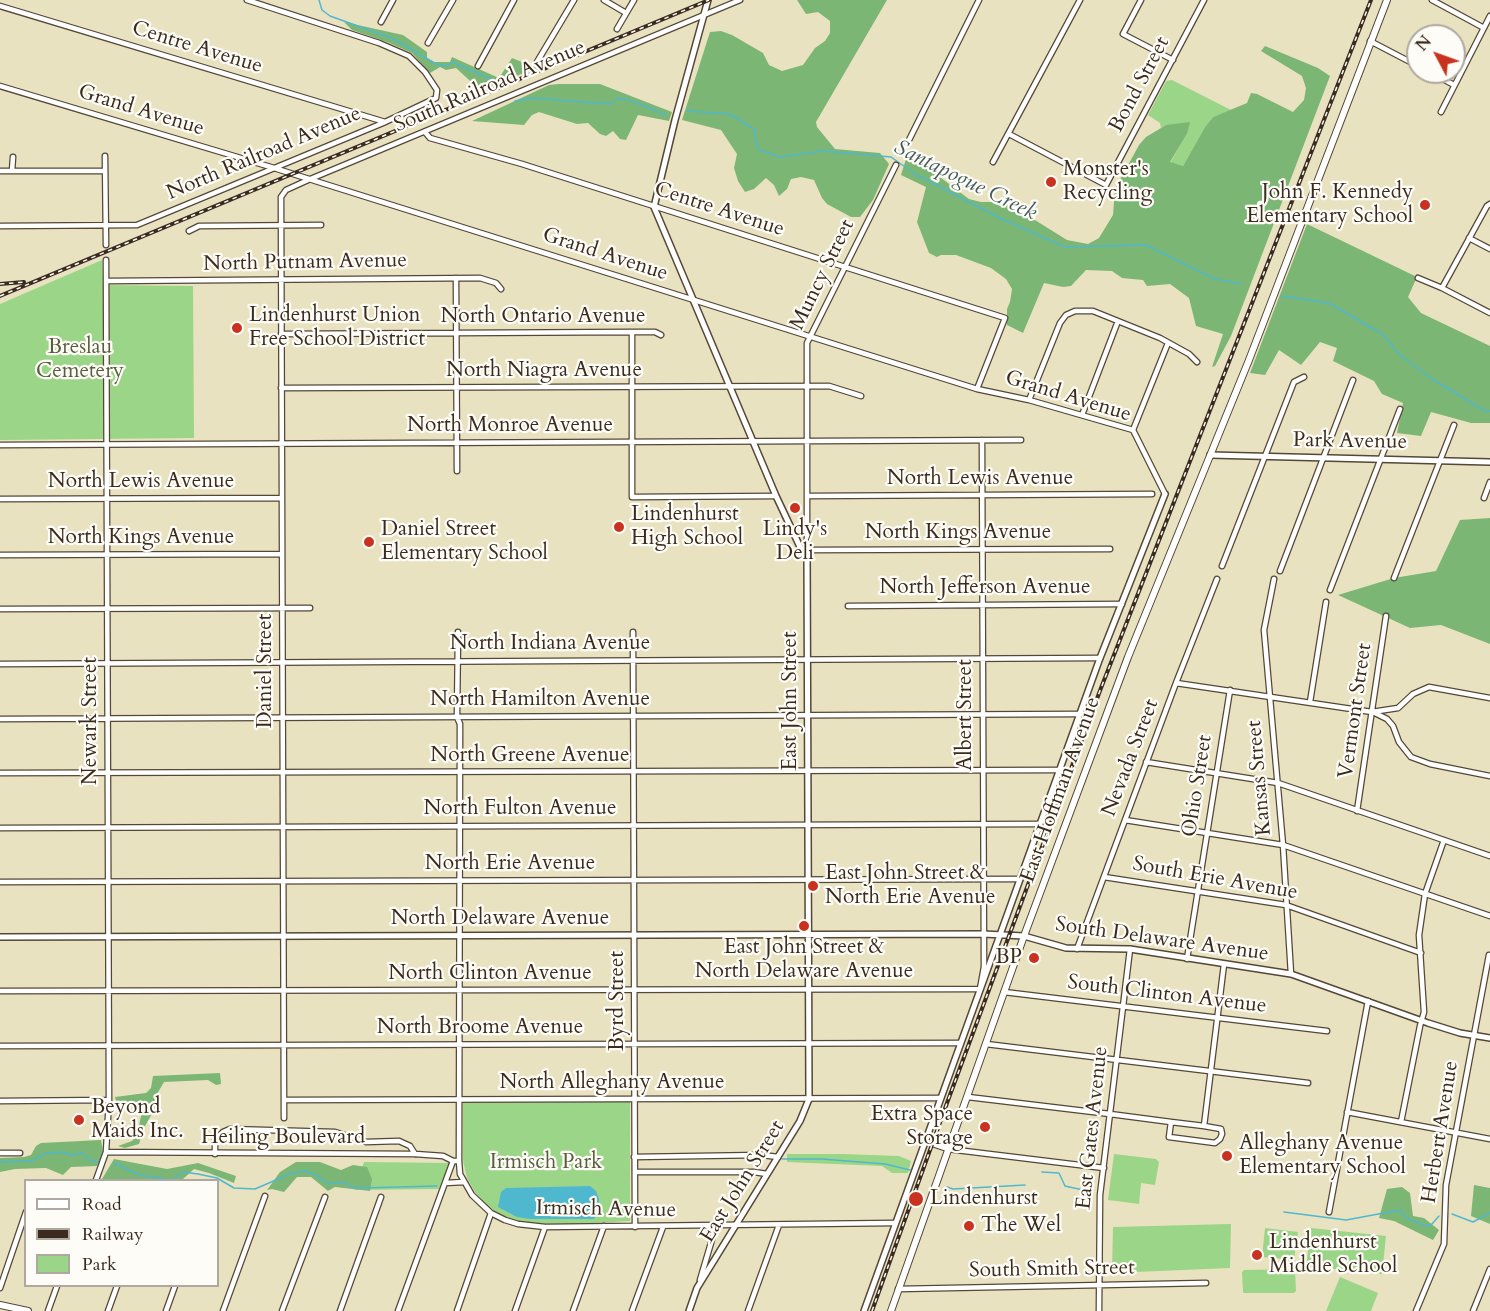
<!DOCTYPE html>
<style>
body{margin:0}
#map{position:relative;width:1490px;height:1311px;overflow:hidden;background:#e9e2c1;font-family:Cardo,serif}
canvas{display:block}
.legend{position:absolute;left:24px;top:1179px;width:195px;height:108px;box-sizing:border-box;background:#fdfcf7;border:2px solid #afa8a0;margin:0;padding:8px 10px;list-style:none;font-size:18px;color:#3b2a1e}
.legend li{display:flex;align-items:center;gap:12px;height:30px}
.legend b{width:30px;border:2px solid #afa8a0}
.north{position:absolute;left:1406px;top:24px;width:60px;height:60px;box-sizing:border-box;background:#fdfcf7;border:2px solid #afa8a0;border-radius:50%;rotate:311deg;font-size:16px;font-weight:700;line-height:24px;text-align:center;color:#3b2a1e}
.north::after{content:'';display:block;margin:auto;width:21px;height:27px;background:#c8321e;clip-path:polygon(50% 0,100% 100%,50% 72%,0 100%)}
</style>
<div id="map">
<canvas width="1490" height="1311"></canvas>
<ul class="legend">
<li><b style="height:8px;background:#fff"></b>Road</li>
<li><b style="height:8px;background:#3b2a1e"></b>Railway</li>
<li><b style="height:16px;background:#9bd587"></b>Park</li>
</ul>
<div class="north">N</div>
</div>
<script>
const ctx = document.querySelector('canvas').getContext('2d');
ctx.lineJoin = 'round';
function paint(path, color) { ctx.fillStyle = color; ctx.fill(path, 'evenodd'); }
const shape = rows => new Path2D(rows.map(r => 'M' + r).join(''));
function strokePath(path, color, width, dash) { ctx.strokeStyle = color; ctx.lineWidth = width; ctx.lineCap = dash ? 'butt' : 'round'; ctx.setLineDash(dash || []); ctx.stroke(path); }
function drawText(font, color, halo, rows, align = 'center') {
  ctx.font = font + ' Cardo,serif'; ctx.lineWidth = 4.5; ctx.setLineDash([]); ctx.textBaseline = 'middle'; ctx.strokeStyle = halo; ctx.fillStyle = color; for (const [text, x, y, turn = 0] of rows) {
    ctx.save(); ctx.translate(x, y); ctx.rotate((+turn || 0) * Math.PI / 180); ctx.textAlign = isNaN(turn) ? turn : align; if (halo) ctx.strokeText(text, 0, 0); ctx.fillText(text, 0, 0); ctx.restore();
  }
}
const green = shape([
 [1172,80,1231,110,1213,117,1205,127,1183,166,1170,163,1187,134,1166,125,1161,128,1160,123,1148,115,1166,81],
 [102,260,103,285,193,286,194,438,0,440,0,304],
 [463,1101,630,1102,630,1221,578,1224,524,1224,500,1215,485,1204,475,1192,467,1178,463,1161],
 [787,1154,842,1154,899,1156,911,1161,908,1173,892,1173,882,1166,787,1162],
 [1114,1154,1156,1159,1159,1162,1155,1185,1141,1183,1139,1204,1108,1200],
 [364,1162,449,1163,439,1189,355,1190],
 [1231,1224,1230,1268,1112,1273,1113,1227],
 [1265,1228,1298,1232,1294,1260,1262,1257],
 [1311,1228,1386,1236,1382,1274,1306,1266],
 [1294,1269,1295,1271,1296,1291,1294,1293,1244,1293,1243,1292,1242,1272,1244,1270],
 [1340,1277,1378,1293,1371,1311,1326,1311]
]);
const forest = shape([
 [797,0,887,0,816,122,817,127,835,149,880,153,889,164,873,200,860,217,851,217,827,204,822,198,814,180,801,177,791,179,787,189,779,196,774,185,766,178,754,189,745,192,738,181,734,168,737,154,721,130,682,120,710,32,721,31,732,35,763,53,769,65,782,71,803,65,815,48,825,41,830,33,830,21,818,12,806,14],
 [344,22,403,35,427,52,427,58,434,62,450,62,452,57,499,78,512,58,537,68,480,90,456,68,446,70,440,67,430,73,412,53,387,42,352,30],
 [1265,46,1318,68,1330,76,1231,336,1215,366,1212,367,1223,334,1196,326,1189,298,1170,284,1147,286,1143,280,1122,278,1112,271,1086,270,1071,286,1063,287,1044,283,1023,333,1007,325,1007,309,1010,302,1012,289,1006,279,991,268,956,255,941,255,937,257,929,253,917,222,926,187,901,175,906,159,912,156,969,199,981,202,1006,202,1067,240,1088,244,1099,238,1113,215,1115,189,1139,145,1146,137,1166,125,1190,122,1187,134,1170,162,1183,166,1205,127,1213,117,1247,103,1251,93,1257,94,1293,112,1304,100,1306,88,1302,76,1261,51],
 [559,84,600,84,672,112,669,121,638,115,626,140,620,139,613,131,606,136,600,134,588,123,577,124,539,112,532,115,524,125,472,121,549,85],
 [1307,224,1417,277,1408,297,1421,313,1490,346,1490,423,1471,423,1431,412,1421,436,1397,433,1403,403,1382,394,1374,381,1333,361,1337,348,1320,342,1301,365,1279,350,1265,375,1250,373],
 [1490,518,1490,644,1441,625,1410,628,1338,595,1394,578,1436,571,1460,520],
 [220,1073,221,1084,216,1085,208,1080,164,1082,157,1094,154,1110,145,1126,139,1144,125,1148,118,1146,132,1141,137,1135,143,1107,116,1101,115,1097,146,1093,151,1088,153,1076],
 [101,1140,103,1152,97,1166,71,1167,63,1175,46,1168,15,1169,0,1172,0,1158,24,1157,31,1155,36,1146,41,1143],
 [114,1159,167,1169,198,1163,236,1176,234,1183,209,1173,194,1169,182,1180,102,1179],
 [296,1162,320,1162,341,1170,353,1165,367,1167,372,1179,370,1191,335,1187,328,1191,311,1177,297,1177,284,1192,272,1189,267,1190,280,1172],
 [1474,1185,1490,1188,1490,1224,1471,1216],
 [1402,1187,1410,1193,1413,1216,1424,1218,1439,1230,1433,1240,1394,1221,1379,1218,1387,1189]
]);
const water = shape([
 [590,1186,596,1191,599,1199,598,1210,594,1219,530,1219,517,1217,498,1207,501,1192,506,1188]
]);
const stream = shape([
 [319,0,322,10,330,16,394,39,436,64,447,66,452,62,498,82],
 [515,101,532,98,610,104,618,98,632,101,666,115],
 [687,111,730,114,755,130,755,139,759,150,780,157,824,151,891,157,915,174,1002,219,1065,247,1146,245,1215,279,1242,284],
 [1282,296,1329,303,1382,334,1401,356,1432,379,1485,411,1490,411],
 [782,1159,822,1159,885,1164,910,1170],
 [0,1162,31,1161,47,1153,61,1152,73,1155,82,1153,91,1161,98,1162],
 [114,1163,140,1175,171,1180],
 [1042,1172,1059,1173,1065,1186,1092,1192],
 [172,1180,183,1172,198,1174,217,1178,234,1188,255,1189,292,1173,306,1171,319,1177,328,1184,345,1182,351,1187,361,1188,437,1186],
 [947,1187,953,1189,1025,1185],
 [1284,1212,1346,1220,1400,1210,1407,1218,1426,1226,1432,1224,1439,1216],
 [1452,1214,1473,1222,1490,1213]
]);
const minor = shape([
 [604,0,626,13],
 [1141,0,1123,34,1173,60],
 [1432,0,1484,28],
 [0,6,385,122],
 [381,22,393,0],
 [617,29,634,0],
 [1370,41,1418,66],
 [428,43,453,0],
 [537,62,574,0],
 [478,66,514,0],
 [1430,72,1454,85],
 [0,86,274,168,977,389,1029,400,1133,430,1165,494],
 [1441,112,1490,16],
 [425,132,430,138,522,164,1005,318,977,389],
 [1009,134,1106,185,1204,0],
 [907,144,979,0],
 [105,156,106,245],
 [993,162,1080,0],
 [896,165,807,343,807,550,1110,549],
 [0,171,105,171],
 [12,171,13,157],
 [0,226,137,225,383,123,436,98,437,90,425,72,409,56,379,43,247,0],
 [189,231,199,226,321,225],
 [1469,238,1490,249],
 [456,278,457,471],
 [1418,278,1442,288,1490,313],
 [107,281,480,278,496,283,501,289],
 [1442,288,1487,206,1490,204],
 [632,332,632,497,776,496],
 [281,334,632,332,655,332,661,335],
 [281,388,829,386,861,396],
 [1029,400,1060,323,1066,315,1075,311,1093,311,1160,338,1189,354,1197,362],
 [1082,415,1118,321],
 [1133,430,1168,343],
 [0,445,1021,440],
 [807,496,1152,494],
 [1484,498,1490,482],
 [0,499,282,498],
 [0,555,282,554],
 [1222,566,1294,382,1304,377],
 [1280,571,1353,380],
 [1394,578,1454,425],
 [1274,579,1264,630,1283,845,1291,974],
 [1330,590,1400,409],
 [848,606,1122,604],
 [0,609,310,608],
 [458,632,457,717,460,724,459,1161,460,1174,472,1195,491,1213,505,1220,518,1224,545,1227,895,1223],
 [633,632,635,1227],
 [0,664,1100,658],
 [1176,683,1372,712,1398,708,1413,694,1429,687,1490,698],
 [1310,702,1326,602],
 [1375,713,1387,719,1393,726,1399,742,1411,757,1430,764,1490,776],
 [0,719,1080,714],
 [1146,762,1278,783,1490,856],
 [0,773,1060,770],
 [1357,811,1386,616],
 [1125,820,1283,845,1490,916],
 [0,828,1040,824],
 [1104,877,1286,905,1421,953],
 [0,882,1020,879],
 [1077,949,1176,683,1217,579],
 [1187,959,1230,690],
 [0,991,980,989,984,967,982,440],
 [1004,992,1327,1031],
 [986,1044,1308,1083],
 [0,1046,960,1043],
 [968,1097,1110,1114,1171,1122,1204,1126,1221,1129,1222,1134,1220,1139,1215,1143,1169,1137,1171,1122],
 [284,1100,940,1098],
 [0,1101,109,1100],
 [1347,1112,1490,1139],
 [284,1118,281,197,286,190,308,180,740,0],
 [1401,1122,1420,1026,1424,1012,1419,935,1425,894,1444,840],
 [1204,1126,1224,964],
 [924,1141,948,1149,1104,1168],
 [106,1152,415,1154,443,1156,453,1161,459,1161],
 [0,1153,20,1153],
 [215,1154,215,1140,223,1132,230,1129,335,1132,366,1142,399,1141,410,1146,415,1154],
 [634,1157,762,1155,778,1157],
 [635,1172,754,1172,767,1174],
 [96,1180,106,1152,109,1100,106,260],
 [445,1183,464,1182],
 [1329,1212,1368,1001],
 [700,1280,716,1226],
 [0,1288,26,1212],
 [898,1289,1206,1283],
 [48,1311,57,1286],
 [108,1311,117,1286],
 [166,1311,175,1286],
 [223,1311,265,1196],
 [282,1311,325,1197],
 [340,1311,381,1197],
 [398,1311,453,1161],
 [457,1311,491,1213],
 [515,1311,545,1227],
 [573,1311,604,1226],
 [632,1311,663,1227],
 [748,1311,779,1225],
 [1099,1311,1100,1195,1130,949],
 [1416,1311,1444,1244,1446,1185,1489,955],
 [1473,1311,1490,1269]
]);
const tertiary = shape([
 [1210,455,1490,462],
 [0,937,983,934,1024,936,1066,948,1130,949,1291,974,1428,1023,1460,1033,1490,1038],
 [689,1311,697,1288,800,1121,809,1099,807,550,801,549,776,496,654,207,675,120,708,0],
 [864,1311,1100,658,1165,494]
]);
const secondary = shape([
 [0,1305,28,1311],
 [891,1311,1024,936,1128,657,1249,360,1387,0]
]);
const rail = shape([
 [0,284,24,282],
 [0,296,709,0],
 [872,1311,947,1103,1101,688,1371,0]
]);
const markers = [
 [1051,182,6,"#c8321e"],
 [1425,205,6,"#c8321e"],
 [237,328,6,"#c8321e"],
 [795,508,6,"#c8321e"],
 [619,527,6,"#c8321e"],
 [369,542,6,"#c8321e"],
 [813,886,6,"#c8321e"],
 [804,926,6,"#c8321e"],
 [1034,958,6,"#c8321e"],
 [79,1120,6,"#c8321e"],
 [985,1127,6,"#c8321e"],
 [1227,1156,6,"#c8321e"],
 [916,1199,8,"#c8321e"],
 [969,1226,6,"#c8321e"],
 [1257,1255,6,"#c8321e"]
];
const streetNames = [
 ["Centre Avenue",197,48,17],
 ["Bond Street",1140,85,-62],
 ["South Railroad Avenue",490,87,-23],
 ["Grand Avenue",141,111,17],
 ["North Railroad Avenue",264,154,-23],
 ["Centre Avenue",719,210,18],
 ["Grand Avenue",605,255,18],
 ["North Putnam Avenue",305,263,-1],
 ["Muncy Street",823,275,-64],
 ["North Ontario Avenue",543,317],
 ["North Niagra Avenue",544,371],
 ["Grand Avenue",1068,397,17],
 ["North Monroe Avenue",510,426],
 ["Park Avenue",1350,442,1],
 ["North Lewis Avenue",980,479],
 ["North Lewis Avenue",141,482],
 ["North Kings Avenue",958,533],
 ["North Kings Avenue",141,538],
 ["North Jefferson Avenue",985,588],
 ["North Indiana Avenue",550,644],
 ["Daniel Street",266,671,-90],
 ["North Hamilton Avenue",540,700],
 ["East John Street",791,701,-90],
 ["Vermont Street",1356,711,-82],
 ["Albert Street",966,715,-90],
 ["Newark Street",91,721,-90],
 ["North Greene Avenue",530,756],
 ["Nevada Street",1131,758,-69],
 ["Kansas Street",1260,778,-95],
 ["Ohio Street",1198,786,-81],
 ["East Hoffman Avenue",1061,790,-70],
 ["North Fulton Avenue",520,809],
 ["North Erie Avenue",510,864],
 ["South Erie Avenue",1215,879,10],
 ["North Delaware Avenue",500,919],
 ["South Delaware Avenue",1162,940,8],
 ["North Clinton Avenue",490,974],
 ["South Clinton Avenue",1167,995,7],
 ["Byrd Street",618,1001,-90],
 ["North Broome Avenue",480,1028],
 ["North Alleghany Avenue",612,1083],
 ["East Gates Avenue",1093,1128,-84],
 ["Herbert Avenue",1441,1132,-81],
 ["Heiling Boulevard",283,1138],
 ["East John Street",743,1182,-58],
 ["Irmisch Avenue",606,1210,1],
 ["South Smith Street",1052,1270,-1]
];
const poiNames = [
 ["Monster's",1063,170],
 ["Recycling",1063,194],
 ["John F. Kennedy",1413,193,"right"],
 ["Elementary School",1413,217,"right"],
 ["Lindenhurst Union",249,316],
 ["Free School District",249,340],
 ["Lindenhurst",631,515],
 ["High School",631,539],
 ["Daniel Street",381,530],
 ["Elementary School",381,554],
 ["Lindy's",795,530,"center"],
 ["Deli",795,554,"center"],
 ["East John Street &",825,874],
 ["North Erie Avenue",825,898],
 ["East John Street &",804,948,"center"],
 ["North Delaware Avenue",804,972,"center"],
 ["BP",1022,958,"right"],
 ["Beyond",91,1108],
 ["Maids Inc.",91,1132],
 ["Extra Space",973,1115,"right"],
 ["Storage",973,1139,"right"],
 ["Alleghany Avenue",1239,1144],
 ["Elementary School",1239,1168],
 ["Lindenhurst",930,1199],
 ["The Wel",981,1226],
 ["Lindenhurst",1269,1243],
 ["Middle School",1269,1267]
];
const parkNames = [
 ["Breslau",80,348],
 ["Cemetery",80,372],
 ["Irmisch Park",546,1163]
];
const waterNames = [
 ["Santapogue Creek",965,181,26]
];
paint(green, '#9bd587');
paint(forest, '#7cb674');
paint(water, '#50b8ce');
strokePath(stream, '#50b8ce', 1.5);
strokePath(minor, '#554636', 7);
strokePath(tertiary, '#554636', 8);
strokePath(secondary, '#554636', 8);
strokePath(minor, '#fff', 4.5);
strokePath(tertiary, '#fff', 5);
strokePath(secondary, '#fff', 6);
strokePath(rail, '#3b2a1e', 4);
strokePath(rail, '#fdfcf7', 1.5, [4.5]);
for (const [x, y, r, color] of markers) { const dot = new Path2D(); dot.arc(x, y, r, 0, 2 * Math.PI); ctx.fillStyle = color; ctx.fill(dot); strokePath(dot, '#fdfcf7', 2); }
drawText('21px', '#3b2a1e', '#fdfcf7', streetNames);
drawText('21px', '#3b2a1e', '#fdfcf7', poiNames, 'left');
drawText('21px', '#585d3e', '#fdfcf7', parkNames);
drawText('italic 22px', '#425c5c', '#fdfcf7', waterNames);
</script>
